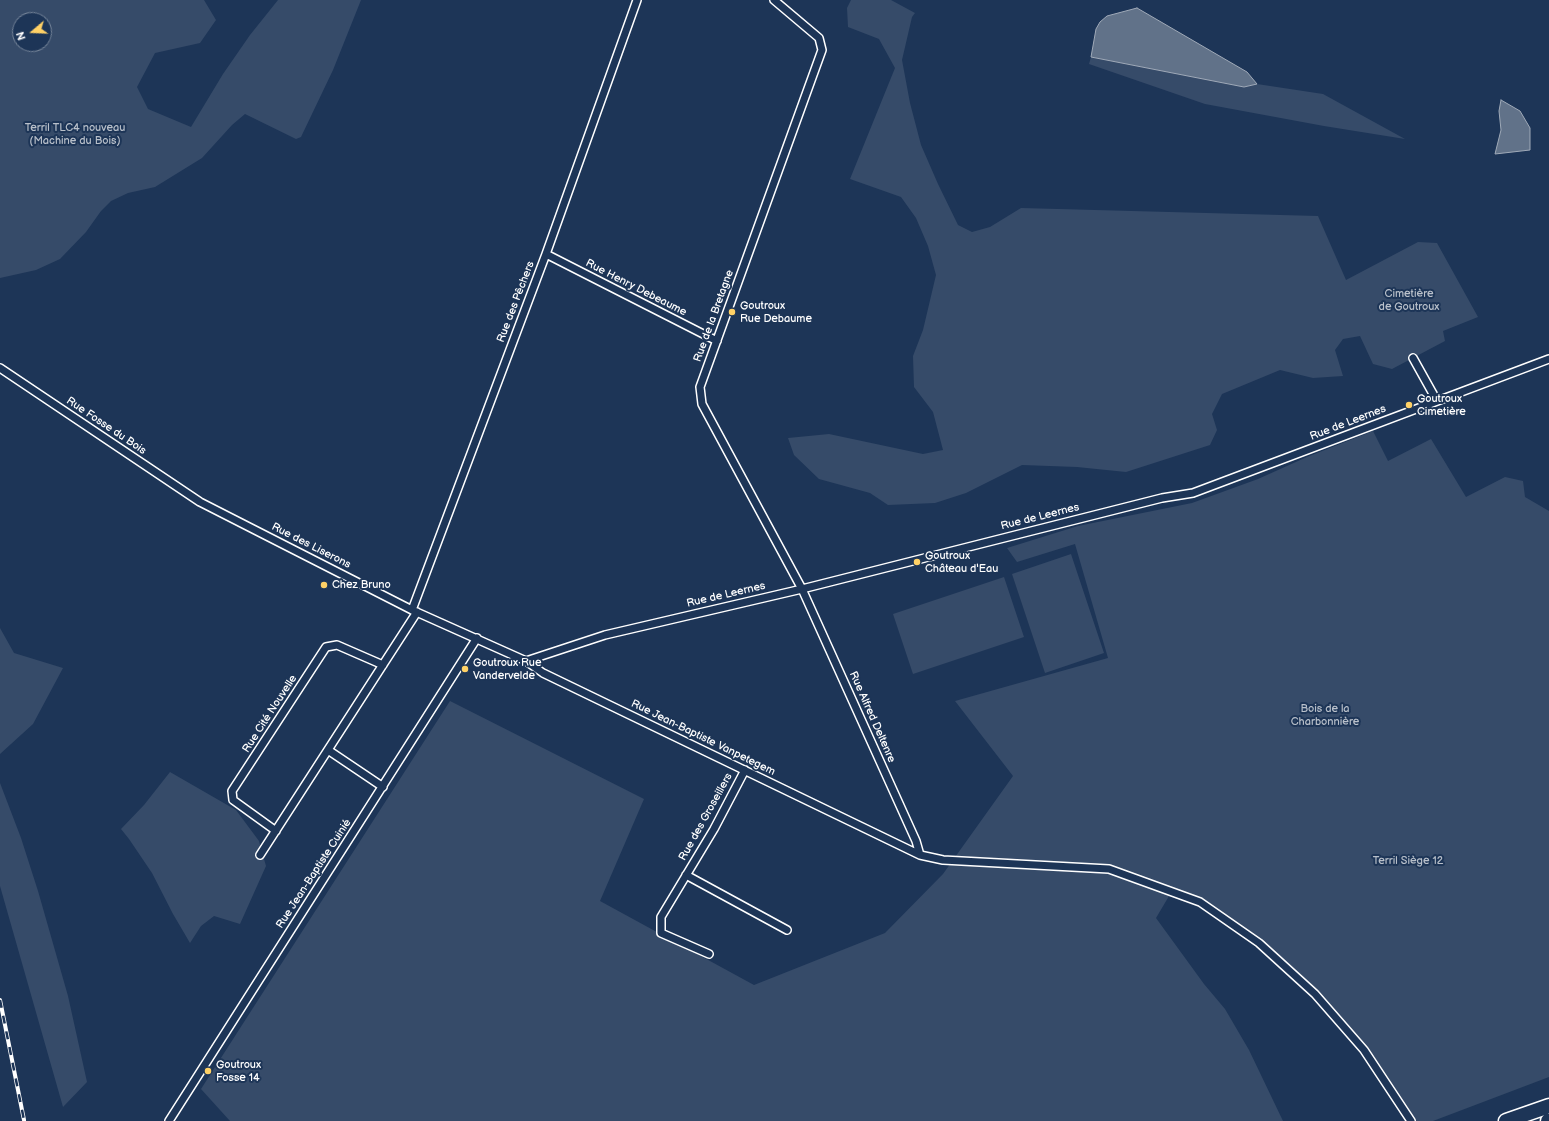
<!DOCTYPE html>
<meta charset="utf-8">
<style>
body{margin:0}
#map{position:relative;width:1549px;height:1121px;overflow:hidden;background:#1d3557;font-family:"Balsamiq Sans",sans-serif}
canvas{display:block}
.north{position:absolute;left:12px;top:12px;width:40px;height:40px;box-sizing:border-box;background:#1d3557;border:1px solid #77869a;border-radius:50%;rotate:251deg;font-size:11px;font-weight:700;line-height:16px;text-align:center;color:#fff}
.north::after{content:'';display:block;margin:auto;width:14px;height:18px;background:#ffd166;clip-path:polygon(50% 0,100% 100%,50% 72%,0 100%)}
</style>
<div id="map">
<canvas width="1549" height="1121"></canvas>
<div class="north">N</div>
</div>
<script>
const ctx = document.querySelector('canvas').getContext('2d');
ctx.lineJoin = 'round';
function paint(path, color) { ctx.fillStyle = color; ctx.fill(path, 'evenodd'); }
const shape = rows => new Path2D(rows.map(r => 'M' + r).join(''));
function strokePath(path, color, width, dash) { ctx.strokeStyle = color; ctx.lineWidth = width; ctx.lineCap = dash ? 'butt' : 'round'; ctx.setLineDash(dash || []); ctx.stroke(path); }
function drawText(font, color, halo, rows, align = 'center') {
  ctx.font = font + ' "Balsamiq Sans",sans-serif'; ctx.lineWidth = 4; ctx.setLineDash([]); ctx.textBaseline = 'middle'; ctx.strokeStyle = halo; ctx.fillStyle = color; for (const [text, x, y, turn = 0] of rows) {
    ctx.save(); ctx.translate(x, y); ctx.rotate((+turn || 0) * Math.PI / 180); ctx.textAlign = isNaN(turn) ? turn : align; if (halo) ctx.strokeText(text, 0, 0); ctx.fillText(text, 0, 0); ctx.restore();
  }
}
const green = shape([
 [0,0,204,0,216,20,200,43,155,53,137,87,148,109,191,127,223,74,250,35,278,0,361,0,333,70,301,137,296,139,245,114,232,125,202,158,155,187,128,193,111,201,101,211,86,232,60,259,36,270,0,278],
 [20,20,44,20,44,44,20,44],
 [851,0,891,0,915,13,912,17,902,60,910,103,921,145,938,184,958,225,972,232,990,227,1021,208,1318,216,1346,280,1418,242,1437,243,1478,317,1443,331,1445,341,1392,369,1373,364,1360,336,1343,339,1335,350,1343,376,1313,378,1280,370,1222,394,1212,414,1217,430,1210,445,1126,472,1077,467,1022,465,966,493,935,503,888,505,870,493,819,479,794,455,788,438,829,434,923,454,943,450,933,412,914,387,913,356,923,330,936,275,928,246,916,218,901,197,850,179,895,68,879,39,848,27,847,8],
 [1091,57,1244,87,1257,84,1323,94,1405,139,1324,126,1205,104,1089,64],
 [1373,431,1388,461,1431,439,1466,497,1505,477,1523,481,1525,497,1549,511,1549,1077,1433,1121,1411,1121,1364,1050,1315,994,1259,943,1200,902,1172,891,1156,918,1204,984,1225,1009,1249,1050,1283,1121,230,1121,201,1089,450,701,644,799,600,901,754,985,885,933,943,874,1013,776,955,701,1108,658,1075,544,1017,562,1007,548,1078,526,1192,503,1258,479,1307,457],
 [1071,554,1104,653,1045,673,1012,574],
 [1004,577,1024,637,913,674,893,614],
 [0,628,14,653,63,668,33,724,0,754],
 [170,772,236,810,259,841,266,866,240,924,214,916,201,926,190,943,173,914,152,873,129,839,121,829,144,805],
 [0,783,21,838,38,891,68,996,87,1082,63,1107,0,886]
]);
const water = shape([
 [1137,8,1247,72,1257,84,1244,87,1091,57,1096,29,1100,22,1107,16,1137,8],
 [1501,100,1520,111,1530,128,1530,150,1495,154,1501,130,1499,111,1501,100]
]);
const minor = shape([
 [774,0,819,38,822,50,700,387,702,404,802,589,916,841,920,855],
 [546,254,717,341],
 [1413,358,1437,401],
 [0,368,200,502,412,610,526,661,543,673,920,855,943,860,1109,869,1200,902,1259,943,1315,994,1364,1050,1411,1121],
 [412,610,546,254,637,0],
 [526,661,605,635,802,589,1162,498,1193,493,1549,359],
 [328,750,383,787],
 [276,831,233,800,232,791,326,647,337,645,383,665],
 [260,855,417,612],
 [686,875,787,930],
 [709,954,661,933,661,917,714,829,745,770],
 [169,1121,477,638]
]);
const motorway = shape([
 [1506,1121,1549,1106],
 [1548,1121,1549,1121]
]);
const rail = shape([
 [0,1000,24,1120]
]);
const markers = [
 [732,312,4,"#ffd166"],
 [1409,405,4,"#ffd166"],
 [917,562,4,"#ffd166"],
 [324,585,4,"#ffd166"],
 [465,669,4,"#ffd166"],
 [208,1071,4,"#ffd166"]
];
const parkNames = [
 ["Terril TLC4 nouveau",75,128],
 ["(Machine du Bois)",75,141],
 ["Cimetière",1409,294],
 ["de Goutroux",1409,307],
 ["Bois de la",1325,709],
 ["Charbonnière",1325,722],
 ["Terril Siège 12",1408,861]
];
const streetNames = [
 ["Rue Henry Debeaume",636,288,27],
 ["Rue des Pêchers",516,302,-69],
 ["Rue de la Bretagne",714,316,-70],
 ["Rue de Leernes",1348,423,-21],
 ["Rue Fosse du Bois",106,426,34],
 ["Rue de Leernes",1040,517,-14],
 ["Rue des Liserons",311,546,27],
 ["Rue de Leernes",726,595,-13],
 ["Rue Cité Nouvelle",270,714,-57],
 ["Rue Alfred Deltenre",872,717,66],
 ["Rue Jean-Baptiste Vanpetegem",703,738,26],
 ["Rue des Groseillers",706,817,-61],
 ["Rue Jean-Baptiste Cuinié",314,874,-57]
];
const poiNames = [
 ["Goutroux",740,306],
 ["Rue Debaume",740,319],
 ["Goutroux",1417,399],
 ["Cimetière",1417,412],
 ["Goutroux",925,556],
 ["Château d'Eau",925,569],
 ["Chez Bruno",332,585],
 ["Goutroux Rue",473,663],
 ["Vandervelde",473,676],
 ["Goutroux",216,1065],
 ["Fosse 14",216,1078]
];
paint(green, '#364b69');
paint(water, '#617289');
strokePath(water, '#a0aab8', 1);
strokePath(minor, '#fff', 10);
strokePath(motorway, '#fff', 17);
strokePath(minor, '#1d3557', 7);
strokePath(motorway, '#1d3557', 14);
strokePath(rail, '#fff', 4);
strokePath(rail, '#1d3557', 2.5, [8]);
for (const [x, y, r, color] of markers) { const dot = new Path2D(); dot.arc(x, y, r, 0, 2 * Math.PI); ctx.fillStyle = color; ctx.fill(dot); strokePath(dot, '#1d3557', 1.5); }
drawText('11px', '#b9c0ca', '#1d3557', parkNames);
drawText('11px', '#fff', '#1d3557', streetNames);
drawText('11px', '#fff', '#1d3557', poiNames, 'left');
</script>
